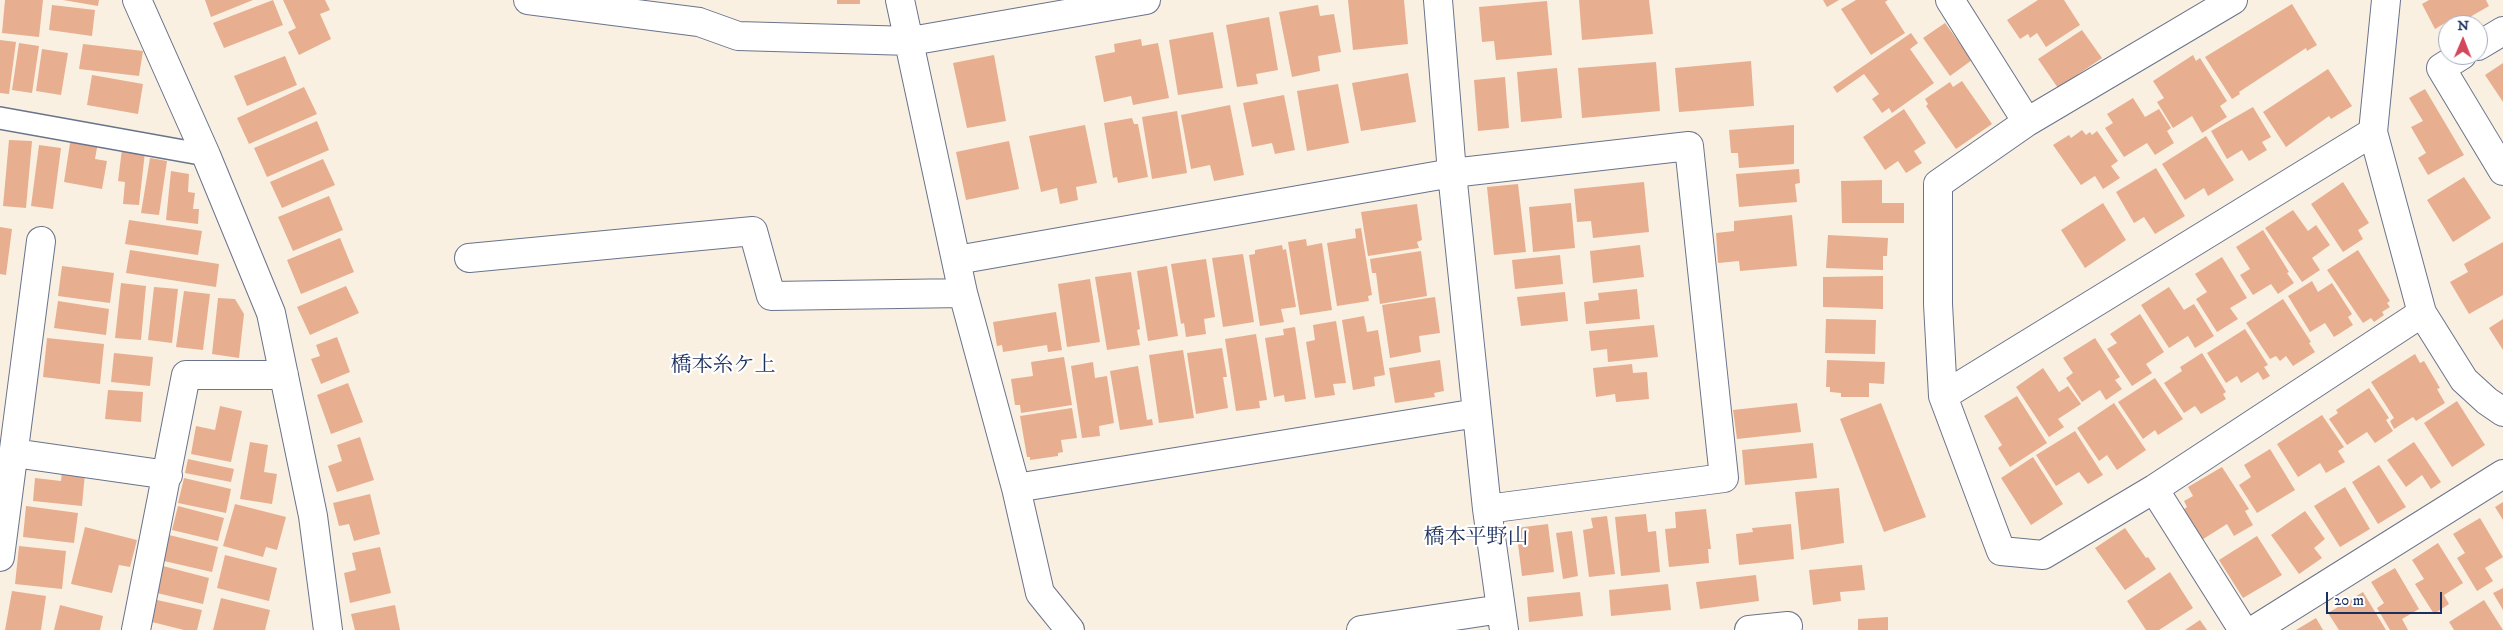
<!DOCTYPE html>
<meta charset="utf-8">
<style>
body{margin:0}
#map{position:relative;width:2503px;height:630px;overflow:hidden;background:#f9f0e1;font-family:"IM FELL DW Pica",serif}
canvas{display:block}
.north{position:absolute;left:2438px;top:15px;width:50px;height:50px;box-sizing:border-box;background:#fff;border:1px solid #a4acbf;border-radius:50%;rotate:1deg;font-size:14px;font-weight:700;line-height:20px;text-align:center;color:#1b2f5e}
.north::after{content:'';display:block;margin:auto;width:18px;height:22px;background:#d1495b;clip-path:polygon(50% 0,100% 100%,50% 72%,0 100%)}
.scale{position:absolute;left:2326px;top:592px;width:116px;height:22px;box-sizing:border-box;border:2px solid #1b2f5e;border-top:0;padding-left:6px;font-size:15px;line-height:18px;white-space:nowrap;color:#1b2f5e;-webkit-text-stroke:4px #fff;paint-order:stroke}
</style>
<div id="map">
<canvas width="2503" height="630"></canvas>
<div class="north">N</div>
<div class="scale">20 m</div>
</div>
<script>
const ctx = document.querySelector('canvas').getContext('2d');
ctx.lineJoin = 'round';
function paint(path, color) { ctx.fillStyle = color; ctx.fill(path, 'evenodd'); }
const shape = rows => new Path2D(rows.map(r => 'M' + r).join(''));
function strokePath(path, color, width, dash) { ctx.strokeStyle = color; ctx.lineWidth = width; ctx.lineCap = dash ? 'butt' : 'round'; ctx.setLineDash(dash || []); ctx.stroke(path); }
function drawText(font, color, halo, rows, align = 'center') {
  ctx.font = font + ' "IM FELL DW Pica","Noto Serif JP",serif'; ctx.lineWidth = 4.5; ctx.setLineDash([]); ctx.textBaseline = 'middle'; ctx.strokeStyle = halo; ctx.fillStyle = color; for (const [text, x, y, turn = 0] of rows) {
    ctx.save(); ctx.translate(x, y); ctx.rotate((+turn || 0) * Math.PI / 180); ctx.textAlign = isNaN(turn) ? turn : align; if (halo) ctx.strokeText(text, 0, 0); ctx.fillText(text, 0, 0); ctx.restore();
  }
}
const building = shape([
 [5,0,43,0,39,37,2,33],
 [63,0,99,0,98,6],
 [205,0,253,0,211,17],
 [273,0,283,25,224,48,213,23],
 [283,0,325,0,330,10,320,14,331,39,299,55,288,32,296,28],
 [837,0,860,0,860,4,837,4],
 [1348,0,1404,0,1408,44,1353,50],
 [1579,0,1649,0,1653,34,1582,40],
 [1823,0,1839,0,1827,7],
 [1856,0,1888,0,1885,2,1905,33,1871,55,1841,9],
 [2038,0,2064,0,2080,25,2046,47,2037,33,2030,38,2028,34,2020,39,2007,20],
 [2429,0,2486,0,2489,6,2456,25,2448,25,2448,29,2445,23,2435,29,2422,4],
 [1547,1,1552,55,1496,60,1494,41,1482,42,1479,7],
 [2292,4,2317,45,2307,51,2306,48,2239,92,2240,94,2232,99,2205,57],
 [52,5,95,10,92,36,49,30],
 [1318,5,1320,16,1334,14,1341,52,1318,56,1320,71,1292,77,1279,12],
 [1269,17,1278,70,1256,74,1258,84,1237,87,1226,25],
 [1945,23,1972,60,1950,76,1923,38],
 [2082,30,2102,58,2058,88,2038,59],
 [1213,32,1223,88,1178,95,1169,40],
 [1911,33,1918,43,1910,49,1934,83,1892,113,1889,108,1882,113,1872,99,1879,94,1864,74,1837,93,1833,87],
 [1141,39,1142,46,1158,43,1169,98,1133,105,1131,96,1104,102,1095,56,1115,52,1114,44],
 [0,40,16,42,9,94,0,93],
 [19,43,39,46,32,93,12,90],
 [83,44,143,51,139,76,79,69],
 [42,49,68,53,61,95,36,91],
 [994,55,1006,121,967,128,953,63],
 [2193,55,2196,61,2200,58,2227,101,2220,106,2227,117,2202,133,2192,116,2173,128,2157,102,2164,98,2153,81],
 [285,56,297,85,247,106,234,76],
 [1751,61,1754,106,1679,112,1675,68],
 [1656,62,1660,111,1582,118,1578,68],
 [2503,63,2503,102,2485,75],
 [1557,68,1562,118,1521,122,1517,72],
 [2328,69,2352,106,2331,119,2329,116,2286,147,2263,112],
 [1408,73,1416,122,1361,131,1352,83],
 [92,75,143,84,138,114,87,105],
 [1505,77,1509,128,1478,131,1474,80],
 [1962,81,1992,124,1956,149,1926,106,1928,104,1925,99,1950,82,1953,87],
 [1338,84,1349,143,1307,151,1297,91],
 [304,87,317,114,249,144,237,118],
 [2425,89,2464,155,2428,175,2418,158,2426,153,2411,127,2423,121,2409,98],
 [1284,95,1295,150,1275,154,1272,143,1252,147,1243,103],
 [2133,98,2145,117,2159,109,2171,128,2167,131,2174,143,2155,155,2147,143,2124,157,2105,128,2113,123,2107,114],
 [1230,105,1244,175,1214,181,1210,165,1191,169,1181,115],
 [2253,107,2271,137,2262,142,2267,150,2249,161,2242,150,2227,159,2211,131],
 [1904,109,1926,143,1914,151,1922,163,1906,173,1898,161,1885,170,1863,137],
 [1177,111,1187,173,1152,179,1142,117],
 [1132,118,1134,124,1138,124,1148,177,1118,183,1117,177,1113,178,1104,123],
 [317,121,329,150,267,177,254,148],
 [1085,125,1097,183,1076,187,1078,200,1060,204,1057,188,1041,192,1029,136],
 [1794,125,1794,164,1739,168,1738,153,1731,153,1729,130],
 [2082,130,2086,135,2090,132,2092,135,2097,131,2118,161,2111,166,2120,178,2103,189,2095,176,2081,185,2053,145,2069,135,2071,138],
 [2206,136,2234,180,2208,196,2204,188,2185,200,2162,164],
 [71,137,98,142,95,159,107,161,102,189,64,182],
 [9,140,32,141,26,208,3,206],
 [1009,141,1019,189,966,200,956,152],
 [39,145,61,148,53,209,31,206],
 [122,149,145,152,139,205,123,204,125,182,118,181],
 [150,158,167,161,159,215,141,213],
 [323,159,335,185,282,208,270,182],
 [2156,168,2185,216,2155,234,2144,217,2134,223,2116,192],
 [1799,169,1800,183,1795,184,1797,202,1739,207,1736,174],
 [171,171,189,174,188,192,195,193,193,209,199,209,198,224,166,220],
 [2464,177,2491,218,2453,242,2427,200],
 [1882,180,1882,203,1904,203,1904,223,1842,223,1841,181],
 [1644,182,1649,232,1593,238,1591,221,1577,222,1574,189],
 [2343,182,2369,223,2358,230,2363,239,2343,252,2311,204],
 [1518,184,1526,252,1494,255,1487,187],
 [329,196,343,230,293,251,278,217],
 [1571,203,1575,248,1533,252,1529,207],
 [2103,203,2126,240,2085,268,2061,230],
 [1417,204,1422,240,1417,242,1419,248,1368,256,1361,212],
 [2293,210,2308,231,2316,225,2330,245,2312,258,2320,270,2302,282,2265,228],
 [1792,215,1797,266,1740,271,1739,261,1718,263,1716,233,1734,231,1734,221],
 [129,220,202,231,198,255,125,244],
 [0,227,12,229,6,275,0,274],
 [1361,228,1372,295,1368,296,1369,301,1337,306,1327,243,1356,238,1355,229],
 [2263,230,2289,272,2287,273,2294,283,2278,294,2271,284,2253,295,2240,275,2250,269,2236,247],
 [1828,235,1888,238,1887,256,1883,256,1883,270,1826,268],
 [340,238,354,272,301,294,287,260],
 [1306,239,1307,246,1322,243,1332,310,1300,315,1288,242],
 [2503,242,2503,295,2469,314,2450,282,2468,272,2464,264],
 [1282,245,1283,250,1286,249,1296,307,1281,309,1284,322,1260,326,1249,255,1255,254,1255,250],
 [1640,245,1644,277,1593,283,1590,251],
 [130,250,219,264,216,287,126,273],
 [2358,250,2390,301,2387,303,2390,307,2382,312,2384,315,2374,322,2371,318,2363,323,2327,270],
 [1421,251,1427,296,1380,304,1376,273,1372,273,1370,259],
 [1243,254,1254,322,1223,327,1212,258],
 [1560,255,1563,284,1515,289,1512,260],
 [2222,257,2247,298,2230,308,2238,319,2217,332,2196,299,2207,292,2195,274],
 [1206,259,1215,317,1204,319,1206,334,1186,337,1184,323,1181,324,1171,264],
 [62,266,114,273,110,303,58,296],
 [1167,266,1178,336,1148,341,1137,271],
 [1131,272,1140,329,1137,330,1140,345,1107,350,1095,277],
 [1883,276,1883,309,1823,307,1823,277],
 [1090,279,1100,342,1067,347,1058,284],
 [2312,281,2318,292,2332,283,2352,314,2348,317,2353,325,2334,337,2325,323,2310,332,2288,296],
 [121,283,146,286,141,340,115,338],
 [346,286,359,313,310,335,297,307],
 [154,287,178,289,172,343,148,340],
 [2169,287,2184,310,2194,304,2214,336,2195,348,2188,336,2169,348,2141,305],
 [1637,289,1640,319,1586,324,1584,302,1599,300,1598,293],
 [184,291,210,294,203,350,176,347],
 [1565,292,1568,321,1521,326,1517,297],
 [1435,297,1440,333,1419,336,1421,352,1390,358,1382,305],
 [218,298,235,299,244,314,239,358,212,354],
 [2283,299,2311,342,2309,343,2315,352,2293,366,2286,356,2280,361,2276,356,2270,359,2246,323],
 [58,301,109,309,106,335,54,328],
 [1056,312,1062,350,1048,352,1047,345,1003,352,1002,345,997,346,993,322],
 [2140,314,2164,352,2146,364,2152,373,2132,386,2107,349,2117,343,2110,334],
 [1364,316,1367,332,1378,330,1385,375,1374,377,1375,386,1353,390,1342,320],
 [1826,319,1876,320,1875,354,1825,353],
 [2503,319,2503,350,2489,328],
 [1336,321,1346,383,1333,384,1335,395,1315,398,1306,342,1315,340,1313,325],
 [1654,325,1658,357,1608,362,1607,349,1591,351,1589,331],
 [1295,327,1306,399,1285,402,1284,395,1274,397,1265,338,1284,335,1283,329],
 [2245,329,2268,365,2264,367,2270,376,2263,380,2258,372,2241,383,2237,376,2226,383,2207,353],
 [1256,334,1267,400,1259,401,1260,408,1236,411,1225,339],
 [337,337,350,372,321,384,311,359,320,356,316,345],
 [47,338,104,344,100,384,43,377],
 [2095,338,2120,377,2115,380,2122,389,2106,400,2100,390,2082,402,2066,378,2073,373,2063,358],
 [1222,348,1227,377,1223,377,1228,408,1196,414,1187,353],
 [1183,350,1194,418,1159,423,1149,355],
 [114,353,153,357,150,386,111,382],
 [2202,353,2226,392,2223,394,2226,399,2201,414,2195,406,2184,413,2164,383,2182,371,2180,367],
 [2415,354,2420,363,2424,361,2440,388,2437,389,2445,403,2416,421,2413,417,2394,429,2390,421,2394,418,2371,382],
 [1064,357,1072,405,1021,413,1020,405,1015,405,1011,379,1033,376,1031,362],
 [1440,360,1444,391,1434,393,1435,397,1395,403,1389,368],
 [1827,360,1885,362,1884,384,1869,383,1869,397,1841,397,1841,393,1830,392,1830,387,1826,387],
 [1093,362,1095,378,1107,376,1114,423,1099,426,1100,436,1082,438,1071,366],
 [1632,364,1633,373,1647,372,1649,399,1616,402,1615,394,1596,397,1593,368],
 [1138,366,1147,420,1152,419,1153,425,1120,430,1110,371],
 [2043,368,2059,392,2068,386,2081,404,2058,419,2064,427,2049,437,2016,387],
 [2155,378,2183,419,2158,435,2155,430,2143,439,2118,402],
 [348,383,363,422,331,434,317,395],
 [2369,388,2389,418,2386,420,2393,431,2375,443,2367,432,2347,445,2329,419,2338,413,2336,410],
 [108,390,143,392,141,422,105,419],
 [2017,396,2047,443,2010,467,1998,448,2002,445,1984,416],
 [2457,401,2485,445,2452,467,2424,423],
 [1797,403,1801,432,1737,439,1733,410],
 [1881,403,1926,517,1884,532,1840,419],
 [2114,403,2146,450,2117,470,2107,455,2099,461,2077,428],
 [220,406,242,411,231,462,191,454,196,426,215,430],
 [1072,408,1077,438,1061,440,1063,452,1058,453,1058,456,1030,460,1030,457,1027,457,1020,416],
 [2322,415,2344,447,2338,451,2345,462,2326,473,2320,463,2298,477,2277,444],
 [2075,431,2103,475,2088,484,2079,472,2056,486,2036,455],
 [360,437,374,480,337,492,328,466,342,461,337,445],
 [250,442,268,445,264,472,277,474,272,504,240,499],
 [2414,442,2441,482,2431,489,2422,475,2406,487,2387,460],
 [1813,443,1817,478,1745,485,1742,450],
 [2270,449,2295,490,2257,513,2239,485,2251,477,2244,465],
 [2033,457,2063,504,2031,525,2001,478],
 [188,459,234,469,231,482,185,473],
 [2379,465,2406,507,2378,524,2352,482],
 [2222,467,2249,509,2245,511,2253,525,2234,536,2227,524,2200,541,2181,511,2187,507,2184,501,2193,496,2188,487],
 [62,471,85,473,82,506,33,501,35,478,61,481],
 [184,478,231,489,226,513,178,503],
 [2345,487,2370,529,2340,547,2314,506],
 [1839,488,1844,543,1801,550,1795,492],
 [370,494,380,534,354,541,349,524,339,526,333,503],
 [2503,502,2503,520,2495,507],
 [235,504,286,517,277,550,266,547,263,557,223,546],
 [26,506,78,513,74,543,23,537],
 [178,506,224,518,218,541,172,530],
 [1706,509,1711,549,1708,549,1709,563,1669,567,1665,529,1676,528,1675,512],
 [2305,511,2325,539,2314,548,2322,558,2299,574,2271,535],
 [1646,514,1648,532,1656,531,1660,572,1621,576,1615,517],
 [1607,516,1615,574,1589,577,1583,530,1593,528,1591,518],
 [2480,518,2503,557,2485,568,2493,581,2477,591,2457,558,2465,553,2453,534],
 [1548,524,1554,572,1522,576,1516,528],
 [1791,524,1794,559,1739,565,1736,534,1753,532,1752,528],
 [85,527,137,540,130,567,119,565,112,593,71,584],
 [2125,528,2146,558,2148,557,2156,569,2125,590,2095,548],
 [1572,531,1578,576,1563,579,1556,533],
 [169,535,218,547,212,572,164,561],
 [2257,536,2282,575,2243,598,2219,560],
 [2438,543,2463,583,2444,595,2449,604,2434,614,2415,584,2424,579,2412,560],
 [19,546,66,551,62,589,15,584],
 [380,547,391,593,350,603,344,573,356,570,352,553],
 [225,555,277,568,269,601,217,588],
 [1862,565,1865,590,1840,592,1841,601,1813,605,1809,570],
 [163,566,209,578,203,604,157,593],
 [2395,568,2419,609,2402,619,2408,630,2390,630,2377,608,2384,603,2371,582],
 [2170,572,2193,608,2159,630,2146,630,2127,601],
 [1756,575,1759,601,1700,609,1696,582],
 [1668,584,1671,610,1611,616,1609,590],
 [2503,588,2503,610,2493,593],
 [12,591,46,596,41,630,5,630],
 [1580,592,1583,616,1529,622,1527,597],
 [2363,592,2386,630,2339,630,2328,613],
 [221,598,270,610,265,630,213,630],
 [157,600,202,610,197,630,184,630,152,622],
 [2484,600,2503,630,2454,630,2449,622],
 [60,605,103,616,100,630,54,630],
 [395,605,400,630,355,630,351,614],
 [1888,617,1888,630,1858,630,1858,619],
 [2316,618,2323,630,2296,630],
 [2200,620,2207,630,2185,630]
]);
const service = shape([
 [0,118,206,155]
]);
const minor = shape([
 [137,0,206,155,271,313,313,516,328,630],
 [528,0,699,22,738,36,911,41,1146,0],
 [900,0,963,293,1016,488,1040,593,1070,630],
 [1438,0,1452,173,1487,509,1504,630],
 [1950,0,2027,122],
 [2233,0,2027,122,1938,184,1938,304,1943,396,2001,551,2043,555,2154,489,2422,313],
 [2386,0,2373,132,2422,313,2464,380,2487,401,2503,412],
 [2478,46,2503,31],
 [2462,55,2441,68,2503,171],
 [469,258,753,231,771,296,963,293],
 [957,260,1452,173,1689,146,1724,478,1487,509],
 [1943,396,2373,132],
 [14,453,168,475],
 [1016,488,1477,413],
 [2154,489,2243,630],
 [0,557,41,241],
 [136,630,186,375,284,375],
 [1361,630,1501,609],
 [1749,630,1788,626],
 [2254,630,2503,474]
]);
const neighbourhoodNames = [
 ["橋本糸ケ上",723,367],
 ["橋本平野山",1476,539]
];
paint(building, '#e8ae90');
strokePath(service, '#69738c', 24);
strokePath(minor, '#69738c', 30);
strokePath(service, '#fff', 21);
strokePath(minor, '#fff', 28);
drawText('21px', '#1b2f5e', '#fff', neighbourhoodNames);
</script>
